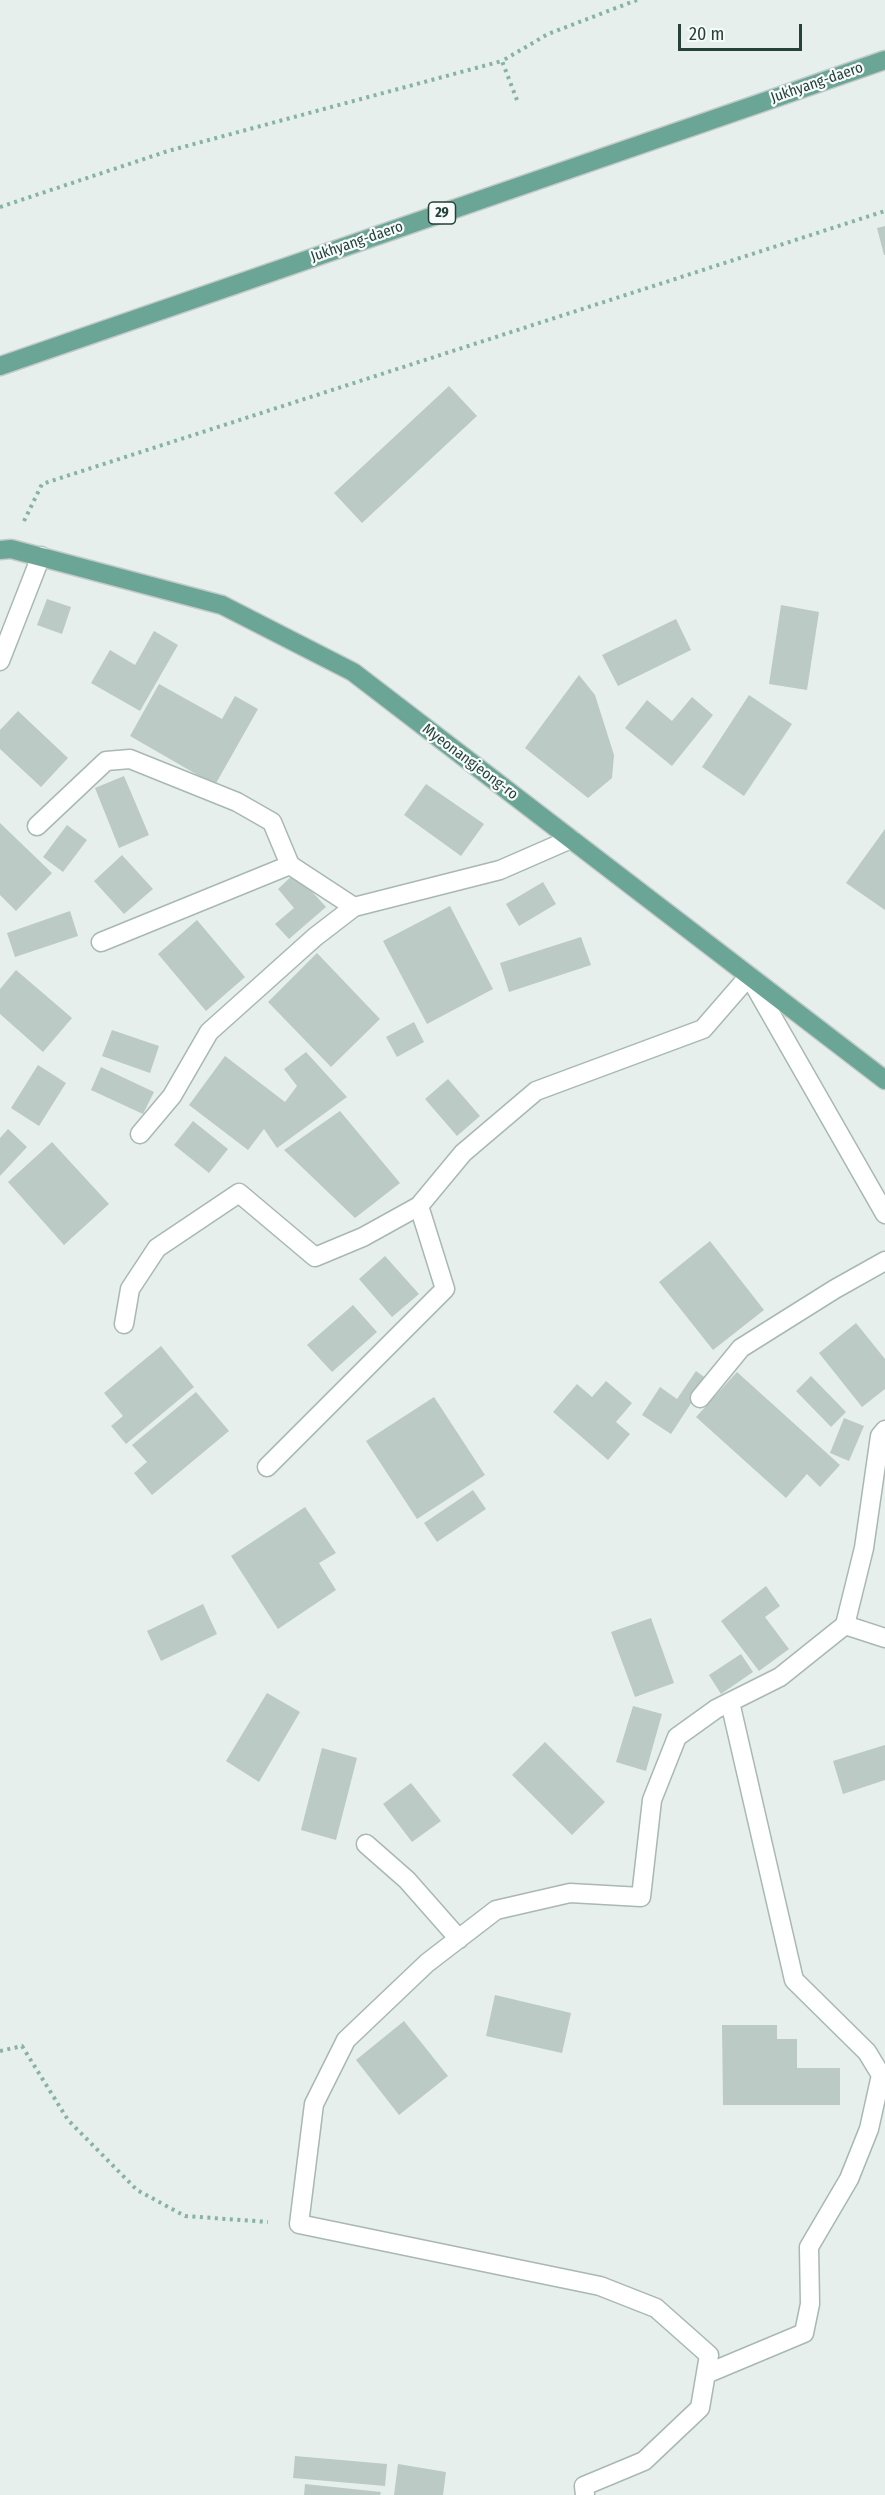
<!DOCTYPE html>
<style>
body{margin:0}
#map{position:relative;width:885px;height:2495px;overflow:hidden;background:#e6efeb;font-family:"Fira Sans Condensed",sans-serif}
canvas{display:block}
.scale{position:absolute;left:678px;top:24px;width:124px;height:27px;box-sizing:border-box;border:3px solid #24423a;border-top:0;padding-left:8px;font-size:18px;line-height:21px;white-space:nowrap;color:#24423a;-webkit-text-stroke:4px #f7fbf9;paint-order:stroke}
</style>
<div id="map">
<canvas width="885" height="2495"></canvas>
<div class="scale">20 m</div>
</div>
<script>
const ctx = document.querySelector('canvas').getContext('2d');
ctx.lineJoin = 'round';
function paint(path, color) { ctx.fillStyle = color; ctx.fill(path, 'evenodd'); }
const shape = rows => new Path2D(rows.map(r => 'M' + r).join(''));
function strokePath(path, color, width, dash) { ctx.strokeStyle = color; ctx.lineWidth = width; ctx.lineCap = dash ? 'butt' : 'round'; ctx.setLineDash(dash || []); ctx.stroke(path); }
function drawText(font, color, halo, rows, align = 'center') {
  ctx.font = font + ' "Fira Sans Condensed",sans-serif'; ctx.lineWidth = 4.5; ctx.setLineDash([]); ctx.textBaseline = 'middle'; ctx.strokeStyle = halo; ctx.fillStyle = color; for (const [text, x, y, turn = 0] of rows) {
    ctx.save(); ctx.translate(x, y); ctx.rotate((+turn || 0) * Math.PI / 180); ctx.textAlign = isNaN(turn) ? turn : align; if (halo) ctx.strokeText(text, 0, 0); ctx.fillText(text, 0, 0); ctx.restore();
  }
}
const building = shape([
 [885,226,885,255,884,255,877,228],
 [449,386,477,416,362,523,334,493],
 [47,599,71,607,62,634,37,625],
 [781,605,819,612,807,690,769,684],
 [676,619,691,650,618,686,602,655],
 [154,631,178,645,140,711,91,683,110,650,135,665],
 [579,675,595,695,614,755,612,778,588,798,525,748],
 [159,684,222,719,235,696,258,709,215,785,130,736],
 [749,695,792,724,744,796,702,767],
 [692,697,713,715,672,766,625,728,647,700,672,721],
 [18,711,68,758,41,787,0,749,0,730],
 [124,776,149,835,119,848,95,788],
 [426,784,484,824,461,856,404,815],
 [0,823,52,873,16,911,0,895],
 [67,825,87,840,63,872,43,857],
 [885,829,885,910,846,883],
 [122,855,153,889,124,914,94,881],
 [295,873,326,907,289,939,275,924,294,908,278,889],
 [543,882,556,904,519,926,506,904],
 [450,906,493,989,427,1024,383,941],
 [70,911,78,936,15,957,7,933],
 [197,920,245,977,206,1011,158,954],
 [581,937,591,965,509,992,500,963],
 [317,953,380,1019,331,1067,268,1002],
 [16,970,72,1018,43,1052,0,1014,0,989],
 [414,1022,424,1042,397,1057,386,1037],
 [112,1030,159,1046,150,1073,102,1056],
 [306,1052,347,1097,277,1148,264,1129,248,1150,189,1105,225,1056,285,1102,297,1086,284,1069],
 [38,1065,66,1083,39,1126,11,1108],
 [101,1067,154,1092,143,1114,91,1090],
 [448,1079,480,1116,457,1136,425,1099],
 [340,1111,400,1183,355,1218,284,1150],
 [193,1121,228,1149,209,1173,174,1145],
 [8,1129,27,1147,0,1176,0,1138],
 [52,1142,109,1204,64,1245,8,1182],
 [710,1241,764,1310,713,1350,659,1282],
 [385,1256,419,1294,392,1317,359,1279],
 [353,1305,377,1332,332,1372,307,1345],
 [856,1323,885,1359,885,1389,862,1407,819,1353],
 [161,1346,194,1387,126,1444,111,1426,123,1416,104,1393],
 [696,1371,707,1379,671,1434,642,1415,660,1387,677,1399],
 [737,1372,840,1465,820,1487,807,1474,786,1498,696,1417],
 [811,1376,846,1412,831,1427,796,1391],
 [606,1381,632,1403,616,1422,630,1434,608,1460,553,1412,577,1384,592,1397],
 [196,1392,229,1431,152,1495,134,1473,147,1462,132,1445],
 [434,1397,485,1475,417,1519,366,1441],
 [844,1418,864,1426,849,1461,830,1453],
 [473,1490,486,1509,437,1542,424,1523],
 [305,1507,336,1553,319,1563,336,1590,278,1629,231,1556],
 [766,1586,780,1606,765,1617,789,1649,759,1671,721,1621],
 [203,1604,217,1634,161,1661,147,1631],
 [651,1618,674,1683,635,1697,611,1632],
 [741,1654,753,1672,721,1694,709,1675],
 [267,1693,300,1712,259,1782,226,1761],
 [633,1706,662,1714,646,1771,616,1762],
 [545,1742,605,1802,572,1835,512,1775],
 [885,1745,885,1780,843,1794,833,1761],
 [322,1748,357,1758,336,1840,301,1830],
 [411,1783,441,1821,412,1842,383,1804],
 [495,1995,571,2013,562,2053,486,2036],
 [404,2021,448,2076,399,2115,356,2060],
 [722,2025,777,2025,777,2039,797,2039,797,2068,840,2068,840,2105,723,2105],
 [295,2456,387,2464,385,2486,293,2478],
 [398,2464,446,2472,443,2495,394,2495],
 [305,2484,381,2492,380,2495,304,2495]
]);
const path = shape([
 [517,100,502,61,548,34,637,0],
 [0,207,168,151,502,61],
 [24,521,42,484,885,211],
 [0,2051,22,2046,68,2120,137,2190,185,2216,268,2222]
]);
const minor = shape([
 [0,661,41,556],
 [37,826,106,761,130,759,237,802,272,822,290,865],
 [101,942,290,865,354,907],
 [140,1134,172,1096,209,1032,315,937,354,907,500,870,571,839],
 [124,1324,130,1289,157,1248,239,1193,315,1257,363,1237,419,1206],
 [700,1398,741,1348,835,1289,885,1261],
 [267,1467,445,1289,419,1206,463,1153,536,1091,703,1029,749,976,885,1214],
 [845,1625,885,1638],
 [366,1844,407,1880,459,1939],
 [706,2374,804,2333,810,2304,809,2247,849,2179,869,2129,881,2075,867,2052,794,1980,730,1702],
 [585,2495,584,2486,644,2461,700,2408,709,2355,656,2308,600,2286,299,2224,314,2104,346,2040,427,1963,496,1910,570,1893,641,1897,652,1800,677,1737,716,1709,780,1677,845,1625,864,1548,880,1436,885,1430]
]);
const major = shape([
 [0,366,885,60],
 [0,550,11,549,222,605,353,672,885,1080]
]);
const shields = [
 [442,213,27]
];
const shieldNames = [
 ["29",442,213]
];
const streetNames = [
 ["Jukhyang-daero",817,83,-19],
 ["Jukhyang-daero",357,242,-19],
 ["Myeonangjeong-ro",470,762,37]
];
paint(building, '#bbcac4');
strokePath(minor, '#a8b8b2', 21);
strokePath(major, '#c2cac8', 21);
strokePath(path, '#86b3a5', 4, [3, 4.5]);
strokePath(minor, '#fff', 18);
strokePath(major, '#6aa596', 18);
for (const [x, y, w] of shields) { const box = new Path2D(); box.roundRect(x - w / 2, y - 11, w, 22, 4.5); ctx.fillStyle = '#f7fbf9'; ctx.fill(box); strokePath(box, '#24423a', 1.5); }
drawText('bold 14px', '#24423a', null, shieldNames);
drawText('15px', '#24423a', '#f7fbf9', streetNames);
</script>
